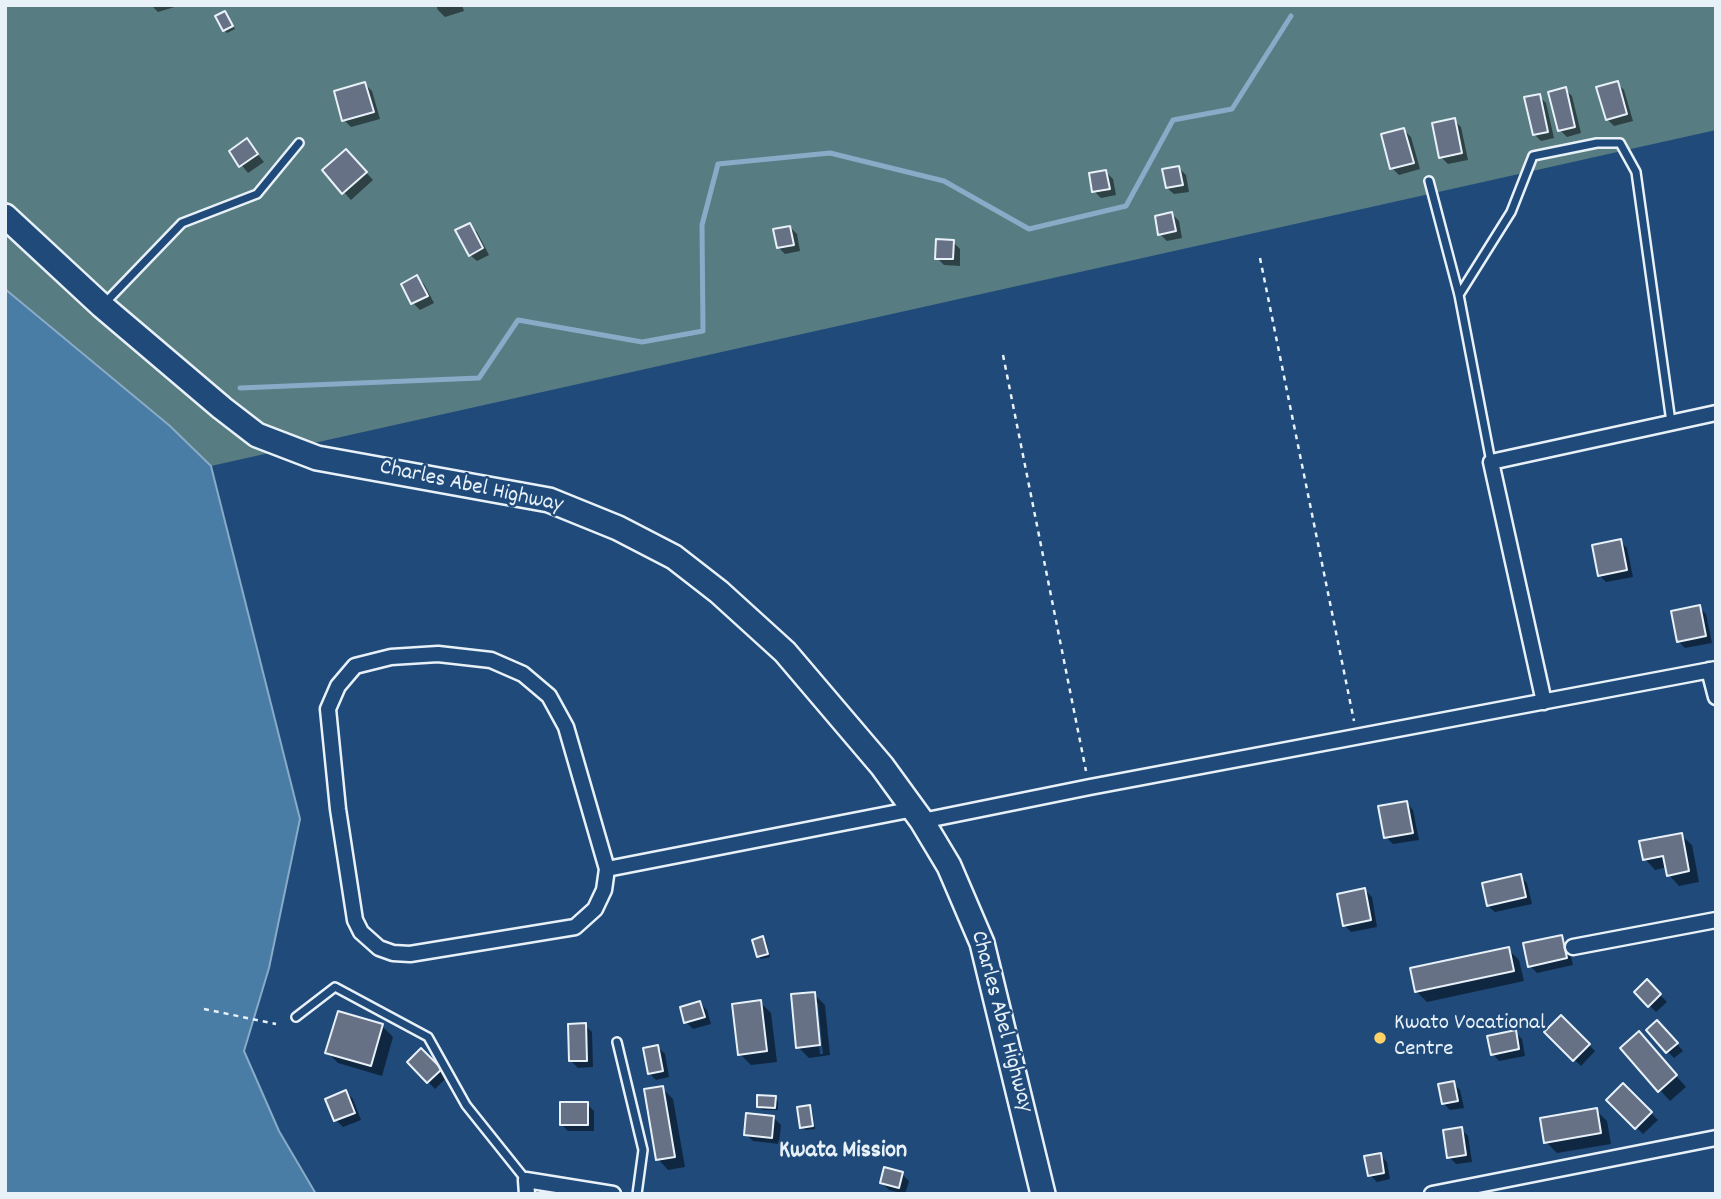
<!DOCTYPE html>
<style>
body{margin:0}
#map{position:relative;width:1721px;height:1199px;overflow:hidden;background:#1f4a7a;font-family:Dekko,sans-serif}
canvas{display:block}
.frame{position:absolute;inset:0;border:7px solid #e8f1f8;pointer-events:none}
</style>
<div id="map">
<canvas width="1721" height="1199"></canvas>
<div class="frame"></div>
</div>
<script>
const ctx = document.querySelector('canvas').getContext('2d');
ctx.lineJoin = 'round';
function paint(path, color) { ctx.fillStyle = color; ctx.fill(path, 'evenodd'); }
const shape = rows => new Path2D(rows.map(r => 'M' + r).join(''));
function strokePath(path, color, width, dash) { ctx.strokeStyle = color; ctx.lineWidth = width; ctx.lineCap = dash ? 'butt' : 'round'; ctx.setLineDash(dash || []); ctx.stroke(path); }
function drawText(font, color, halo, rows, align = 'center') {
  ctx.font = font + ' Dekko,sans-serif'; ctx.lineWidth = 5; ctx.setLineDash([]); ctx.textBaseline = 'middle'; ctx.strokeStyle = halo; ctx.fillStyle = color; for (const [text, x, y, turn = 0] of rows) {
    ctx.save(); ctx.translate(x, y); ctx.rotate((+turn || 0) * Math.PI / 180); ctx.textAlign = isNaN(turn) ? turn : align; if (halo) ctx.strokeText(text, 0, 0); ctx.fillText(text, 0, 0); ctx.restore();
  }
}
const green = shape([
 [5,5,1716,5,1716,130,211,466,170,426,5,289]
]);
const water = shape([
 [5,289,170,426,211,466,300,819,269,968,244,1051,279,1131,316,1194,5,1194,5,289]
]);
const shadow = shape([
 [151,5,177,5,178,6,158,12],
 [436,5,462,5,464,11,445,17,438,10],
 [225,13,235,29,227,33,224,30],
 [1617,83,1624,90,1633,121,1614,126,1607,119],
 [365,84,372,91,380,119,351,127,344,120],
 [1565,89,1572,96,1581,133,1567,137,1560,130],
 [1539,96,1546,103,1554,138,1541,141,1534,134],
 [1454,120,1461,127,1468,160,1448,164,1441,157],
 [1404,130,1411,137,1420,169,1399,175,1392,168],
 [247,141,264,162,248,173,231,152],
 [353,158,373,180,351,200,324,170],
 [1179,168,1186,175,1189,192,1174,194,1167,188],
 [1106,172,1113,179,1116,195,1101,198,1094,191],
 [1172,214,1179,221,1182,238,1167,241,1160,234],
 [470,225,477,232,489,255,477,261,470,255],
 [790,227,797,234,800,251,785,254,778,247],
 [953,242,960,249,960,266,944,265,937,258],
 [417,277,424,284,434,303,420,310,413,303,403,285],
 [1620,541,1627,548,1633,577,1606,582,1599,575],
 [1699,607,1706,614,1712,643,1685,648,1678,641],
 [1407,803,1413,810,1419,840,1393,844,1386,837],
 [1681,835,1692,845,1699,882,1679,886,1669,875,1667,867,1655,870,1645,859],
 [1520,876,1527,883,1532,904,1495,912,1488,906],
 [1365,890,1372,897,1377,927,1351,932,1344,925],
 [1561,937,1568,944,1573,965,1537,973,1530,966],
 [763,938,766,941,770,957,761,959,758,956],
 [1508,949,1519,960,1524,981,1427,1002,1416,991],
 [1647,982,1667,1002,1656,1012,1636,992],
 [814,994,825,1005,830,1055,809,1058,798,1047],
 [814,1003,818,1003,823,1054,820,1054],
 [760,1002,771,1013,777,1062,751,1065,740,1054],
 [700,1003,707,1010,711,1024,693,1029,686,1022],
 [1561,1017,1595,1051,1581,1066,1546,1032],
 [585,1025,592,1032,593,1067,578,1068,571,1061],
 [382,1026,393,1037,382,1076,338,1063,327,1052],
 [1664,1029,1683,1051,1674,1058,1668,1052],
 [1515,1032,1522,1039,1525,1056,1499,1061,1493,1054],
 [1649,1045,1686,1087,1670,1101,1622,1048],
 [658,1047,665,1054,669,1077,656,1080,649,1073],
 [421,1050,447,1077,435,1089,409,1062],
 [1453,1083,1460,1090,1464,1108,1450,1110,1443,1103],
 [1623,1085,1658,1120,1643,1134,1609,1100],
 [662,1088,673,1099,685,1167,668,1170,658,1159],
 [346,1092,353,1099,361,1120,343,1127,336,1120],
 [775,1098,778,1101,778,1110,762,1110,759,1107],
 [587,1104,594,1111,594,1131,568,1131,561,1124],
 [809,1107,812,1110,815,1129,805,1130,802,1127],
 [1596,1110,1607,1121,1611,1144,1557,1153,1546,1142],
 [774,1118,781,1125,779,1144,753,1141,746,1134],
 [1461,1129,1468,1136,1472,1162,1456,1164,1449,1157],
 [1380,1155,1387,1162,1390,1179,1377,1182,1370,1175],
 [902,1174,909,1181,905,1194,889,1190,882,1183]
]);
const stream = shape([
 [240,388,479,378,518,320,642,342,703,331,702,225,718,164,830,153,944,181,1029,229,1126,206,1173,120,1232,109,1291,16]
]);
const building = shape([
 [225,11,233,26,223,31,215,16,225,11],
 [1618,81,1627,114,1606,120,1596,87,1618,81],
 [365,82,374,112,342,121,334,91,365,82],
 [1566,87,1575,127,1558,131,1548,92,1566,87],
 [1540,94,1548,132,1533,135,1524,97,1540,94],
 [1455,118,1462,153,1439,158,1432,123,1455,118],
 [1404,128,1414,163,1390,169,1381,134,1404,128],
 [247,138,258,154,239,167,229,151,247,138],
 [346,149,367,172,342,194,322,170,346,149],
 [1179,166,1183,185,1166,188,1162,169,1179,166],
 [1106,170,1110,189,1092,192,1089,173,1106,170],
 [1172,212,1176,231,1158,235,1155,216,1172,212],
 [470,223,483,248,469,256,455,230,470,223],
 [790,226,794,245,777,248,773,229,790,226],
 [936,239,954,240,953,259,935,259,936,239],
 [417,275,428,296,411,304,401,284,417,275],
 [1621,539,1627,570,1598,576,1592,545,1621,539],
 [1700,605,1706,636,1677,642,1671,611,1700,605],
 [1407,801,1413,833,1384,838,1378,806,1407,801],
 [1682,833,1689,871,1667,876,1663,856,1643,860,1639,841,1682,833],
 [1521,874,1526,897,1487,906,1482,883,1521,874],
 [1365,888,1371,920,1343,926,1337,894,1365,888],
 [1562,935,1567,958,1528,967,1523,943,1562,935],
 [763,936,768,954,757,957,752,940,763,936],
 [1509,947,1514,971,1415,992,1410,968,1509,947],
 [1647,979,1661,994,1648,1007,1634,992,1647,979],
 [815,992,820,1045,796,1048,791,994,815,992],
 [761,1000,767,1051,738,1055,732,1004,761,1000],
 [700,1001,705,1017,684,1023,680,1007,700,1001],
 [338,1011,383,1024,371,1066,325,1053,338,1011],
 [1561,1015,1590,1044,1573,1061,1544,1032,1561,1015],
 [1657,1020,1678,1043,1666,1053,1646,1030,1657,1020],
 [586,1023,587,1061,569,1061,568,1024,586,1023],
 [1516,1030,1519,1049,1491,1055,1487,1036,1516,1030],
 [1639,1031,1677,1075,1658,1092,1620,1048,1639,1031],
 [658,1045,663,1071,648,1074,643,1048,658,1045],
 [421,1048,442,1069,427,1083,407,1062,421,1048],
 [1454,1081,1458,1101,1442,1104,1438,1084,1454,1081],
 [1623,1083,1652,1112,1635,1129,1606,1100,1623,1083],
 [663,1086,675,1157,656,1160,644,1089,663,1086],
 [346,1090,355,1113,334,1121,325,1099,346,1090],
 [757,1095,776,1096,775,1108,757,1107,757,1095],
 [560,1102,588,1102,588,1125,560,1125,560,1102],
 [810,1105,813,1126,800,1128,797,1107,810,1105],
 [1597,1108,1601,1133,1544,1143,1540,1118,1597,1108],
 [746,1113,774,1116,772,1138,744,1135,746,1113],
 [1462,1127,1466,1155,1447,1158,1443,1130,1462,1127],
 [1381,1153,1384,1173,1368,1176,1364,1156,1381,1153],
 [884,1167,903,1172,899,1188,880,1183,884,1167]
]);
const path = shape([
 [1260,258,1354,721],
 [1003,355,1086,771],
 [204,1009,276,1024]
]);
const lane = shape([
 [1429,181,1459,295,1491,462],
 [1459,295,1511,212,1533,156,1597,143,1620,143,1636,172,1671,422],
 [104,304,182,223,257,194,299,143],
 [296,1017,335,987,428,1037,466,1105,526,1180],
 [617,1042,643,1150,637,1194]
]);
const street = shape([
 [1709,670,1716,697],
 [1544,702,1491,462,1716,413],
 [922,821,1090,787,1716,669],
 [607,869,604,890,595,909,575,927,410,954,393,953,379,948,361,932,355,920,338,809,328,709,338,686,355,666,391,657,438,654,491,660,523,674,549,696,566,727,607,869,914,809],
 [1573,947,1716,920],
 [527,1194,526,1180,613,1194],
 [1432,1194,1716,1138]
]);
const primary = shape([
 [5,216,102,306,222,408,257,435,317,458,549,500,618,528,674,557,719,592,785,652,882,766,922,821,949,866,982,943,1043,1194]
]);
const markers = [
 [1380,1038,7,"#ffd166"]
];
const streetNames = [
 ["Charles Abel Highway",471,488,12],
 ["Charles Abel Highway",1000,1022,75]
];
const poiNames = [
 ["Kwato Vocational",1394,1025],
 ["Centre",1394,1051]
];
const neighbourhoodNames = [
 ["Kwata Mission",843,1153]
];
paint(green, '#577c82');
paint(water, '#497da6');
strokePath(water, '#89abc7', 2);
paint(shadow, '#0007');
strokePath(stream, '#89abc7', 5);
paint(building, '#667185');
strokePath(building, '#e8f1f8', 2);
strokePath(lane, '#e8f1f8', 12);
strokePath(street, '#e8f1f8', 19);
strokePath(primary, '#e8f1f8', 28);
strokePath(path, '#e8f1f8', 2.5, [5, 5]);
strokePath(lane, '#1f4a7a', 7);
strokePath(street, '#1f4a7a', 14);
strokePath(primary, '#1f4a7a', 23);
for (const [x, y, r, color] of markers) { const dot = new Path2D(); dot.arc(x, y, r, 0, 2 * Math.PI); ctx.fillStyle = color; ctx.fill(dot); strokePath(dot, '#1f4a7a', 2.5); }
drawText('23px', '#e8f1f8', '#1f4a7a', streetNames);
drawText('23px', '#e8f1f8', '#1f4a7a', poiNames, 'left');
drawText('bold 24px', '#e8f1f8', '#1f4a7a', neighbourhoodNames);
</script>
